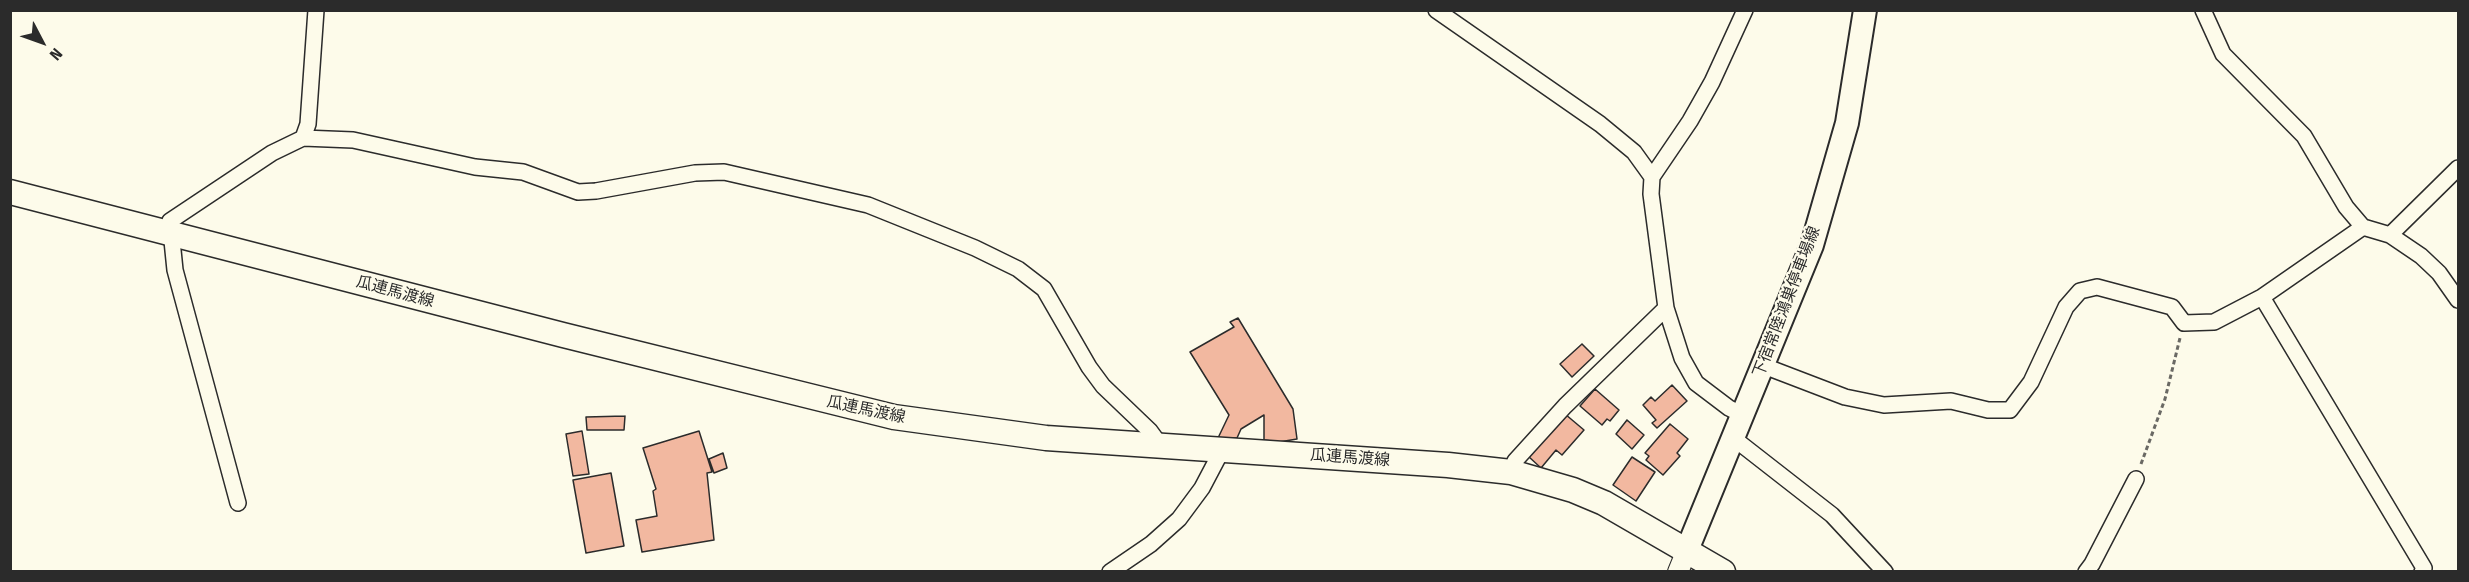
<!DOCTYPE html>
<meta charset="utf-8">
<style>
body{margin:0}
#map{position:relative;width:2469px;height:582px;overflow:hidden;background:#fdfbea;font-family:"Fira Sans Condensed",sans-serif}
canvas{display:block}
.frame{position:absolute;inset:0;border:12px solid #2b2b2b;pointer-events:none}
.north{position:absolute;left:12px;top:12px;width:60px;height:60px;-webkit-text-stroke:4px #fdfbea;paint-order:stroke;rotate:131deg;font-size:16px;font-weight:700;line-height:24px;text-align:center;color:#2b2b2b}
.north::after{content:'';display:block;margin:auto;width:21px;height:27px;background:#2b2b2b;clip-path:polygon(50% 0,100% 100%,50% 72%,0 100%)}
</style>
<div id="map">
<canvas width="2469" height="582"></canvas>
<div class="frame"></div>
<div class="north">N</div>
</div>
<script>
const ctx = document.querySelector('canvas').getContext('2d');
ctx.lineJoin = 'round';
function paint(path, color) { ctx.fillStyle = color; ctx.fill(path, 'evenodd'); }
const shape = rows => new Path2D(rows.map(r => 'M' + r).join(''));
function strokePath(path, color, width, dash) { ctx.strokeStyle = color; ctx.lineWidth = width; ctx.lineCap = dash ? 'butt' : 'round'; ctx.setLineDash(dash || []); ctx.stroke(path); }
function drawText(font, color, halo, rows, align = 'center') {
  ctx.font = font + ' "Fira Sans Condensed","Noto Sans JP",sans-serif'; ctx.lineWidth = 4.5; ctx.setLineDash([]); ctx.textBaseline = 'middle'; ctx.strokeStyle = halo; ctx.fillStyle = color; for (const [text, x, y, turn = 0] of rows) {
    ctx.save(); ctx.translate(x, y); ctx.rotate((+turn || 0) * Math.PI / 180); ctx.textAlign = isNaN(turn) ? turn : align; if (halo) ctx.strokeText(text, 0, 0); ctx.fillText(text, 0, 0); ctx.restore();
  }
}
const building = shape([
 [1238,318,1293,409,1297,439,1279,442,1264,440,1264,415,1241,429,1237,438,1218,438,1229,415,1190,352,1234,327,1230,322,1238,318],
 [1582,344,1594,356,1572,377,1560,364,1582,344],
 [1672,385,1687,401,1657,428,1652,423,1656,420,1643,405,1651,397,1655,401,1672,385],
 [1595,389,1619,410,1610,421,1607,419,1602,425,1580,406,1595,389],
 [1565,414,1584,430,1562,455,1556,450,1541,468,1528,456,1565,414],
 [625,416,624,430,587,430,586,417,625,416],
 [1627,420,1644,435,1632,449,1616,434,1627,420],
 [1670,424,1688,439,1677,453,1680,456,1663,475,1646,460,1649,456,1645,453,1670,424],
 [582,431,589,474,573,476,566,434,582,431],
 [699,431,712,472,707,473,714,540,642,552,636,520,657,516,653,491,656,489,643,448,699,431],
 [723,453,727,468,714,473,709,459,723,453],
 [1632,457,1655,472,1636,501,1613,485,1632,457],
 [611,473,624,546,586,553,573,480,611,473]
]);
const path = shape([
 [2141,464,2165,399,2180,338]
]);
const minor = shape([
 [1436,10,1600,124,1634,152,1652,177],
 [2203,10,2223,54,2304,136,2346,207,2363,227,2390,235,2421,256,2439,273,2458,300],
 [303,138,308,124,316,10],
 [2390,235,2458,168],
 [2262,297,2424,568,2422,572],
 [1764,366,1845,397,1884,405,1951,401,1988,410,2010,410,2031,382,2066,307,2080,291,2097,287,2172,307,2184,323,2214,322,2262,297,2363,227],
 [1741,414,1729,408,1696,383,1682,358,1666,308,1651,194,1652,177,1690,121,1712,82,1745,10],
 [1732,437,1832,515,1885,572],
 [1511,472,1515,461,1565,406,1666,308],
 [238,503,175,270,170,221,272,153,303,138,353,140,475,167,523,172,578,192,596,191,695,173,724,172,868,205,975,248,1018,269,1044,289,1089,367,1103,386,1150,431,1161,446],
 [1110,572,1151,544,1179,519,1202,488,1222,450],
 [2086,572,2092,564,2136,479]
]);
const tertiary = shape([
 [1678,572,1687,550]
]);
const secondary = shape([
 [1687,550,1812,245,1847,123,1865,10]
]);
const primary = shape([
 [10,192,563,335,894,417,1046,438,1448,465,1511,472,1573,490,1604,503,1723,572]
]);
const streetNames = [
 ["瓜連馬渡線",395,292,15],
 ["下宿常陸鴻巣停車場線",1787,302,-69],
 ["瓜連馬渡線",866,410,12],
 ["瓜連馬渡線",1350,458,4]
];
paint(building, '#f2b8a0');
strokePath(building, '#2b2b2b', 1.5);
strokePath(minor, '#2b2b2b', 18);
strokePath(tertiary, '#2b2b2b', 22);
strokePath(secondary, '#2b2b2b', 26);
strokePath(primary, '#2b2b2b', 27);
strokePath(path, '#6a6964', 3, [4.5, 3]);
strokePath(minor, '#fdfbea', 15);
strokePath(tertiary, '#fdfbea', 20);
strokePath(secondary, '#fdfbea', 22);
strokePath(primary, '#fdfbea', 24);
drawText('16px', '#2b2b2b', '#fdfbea', streetNames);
</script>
